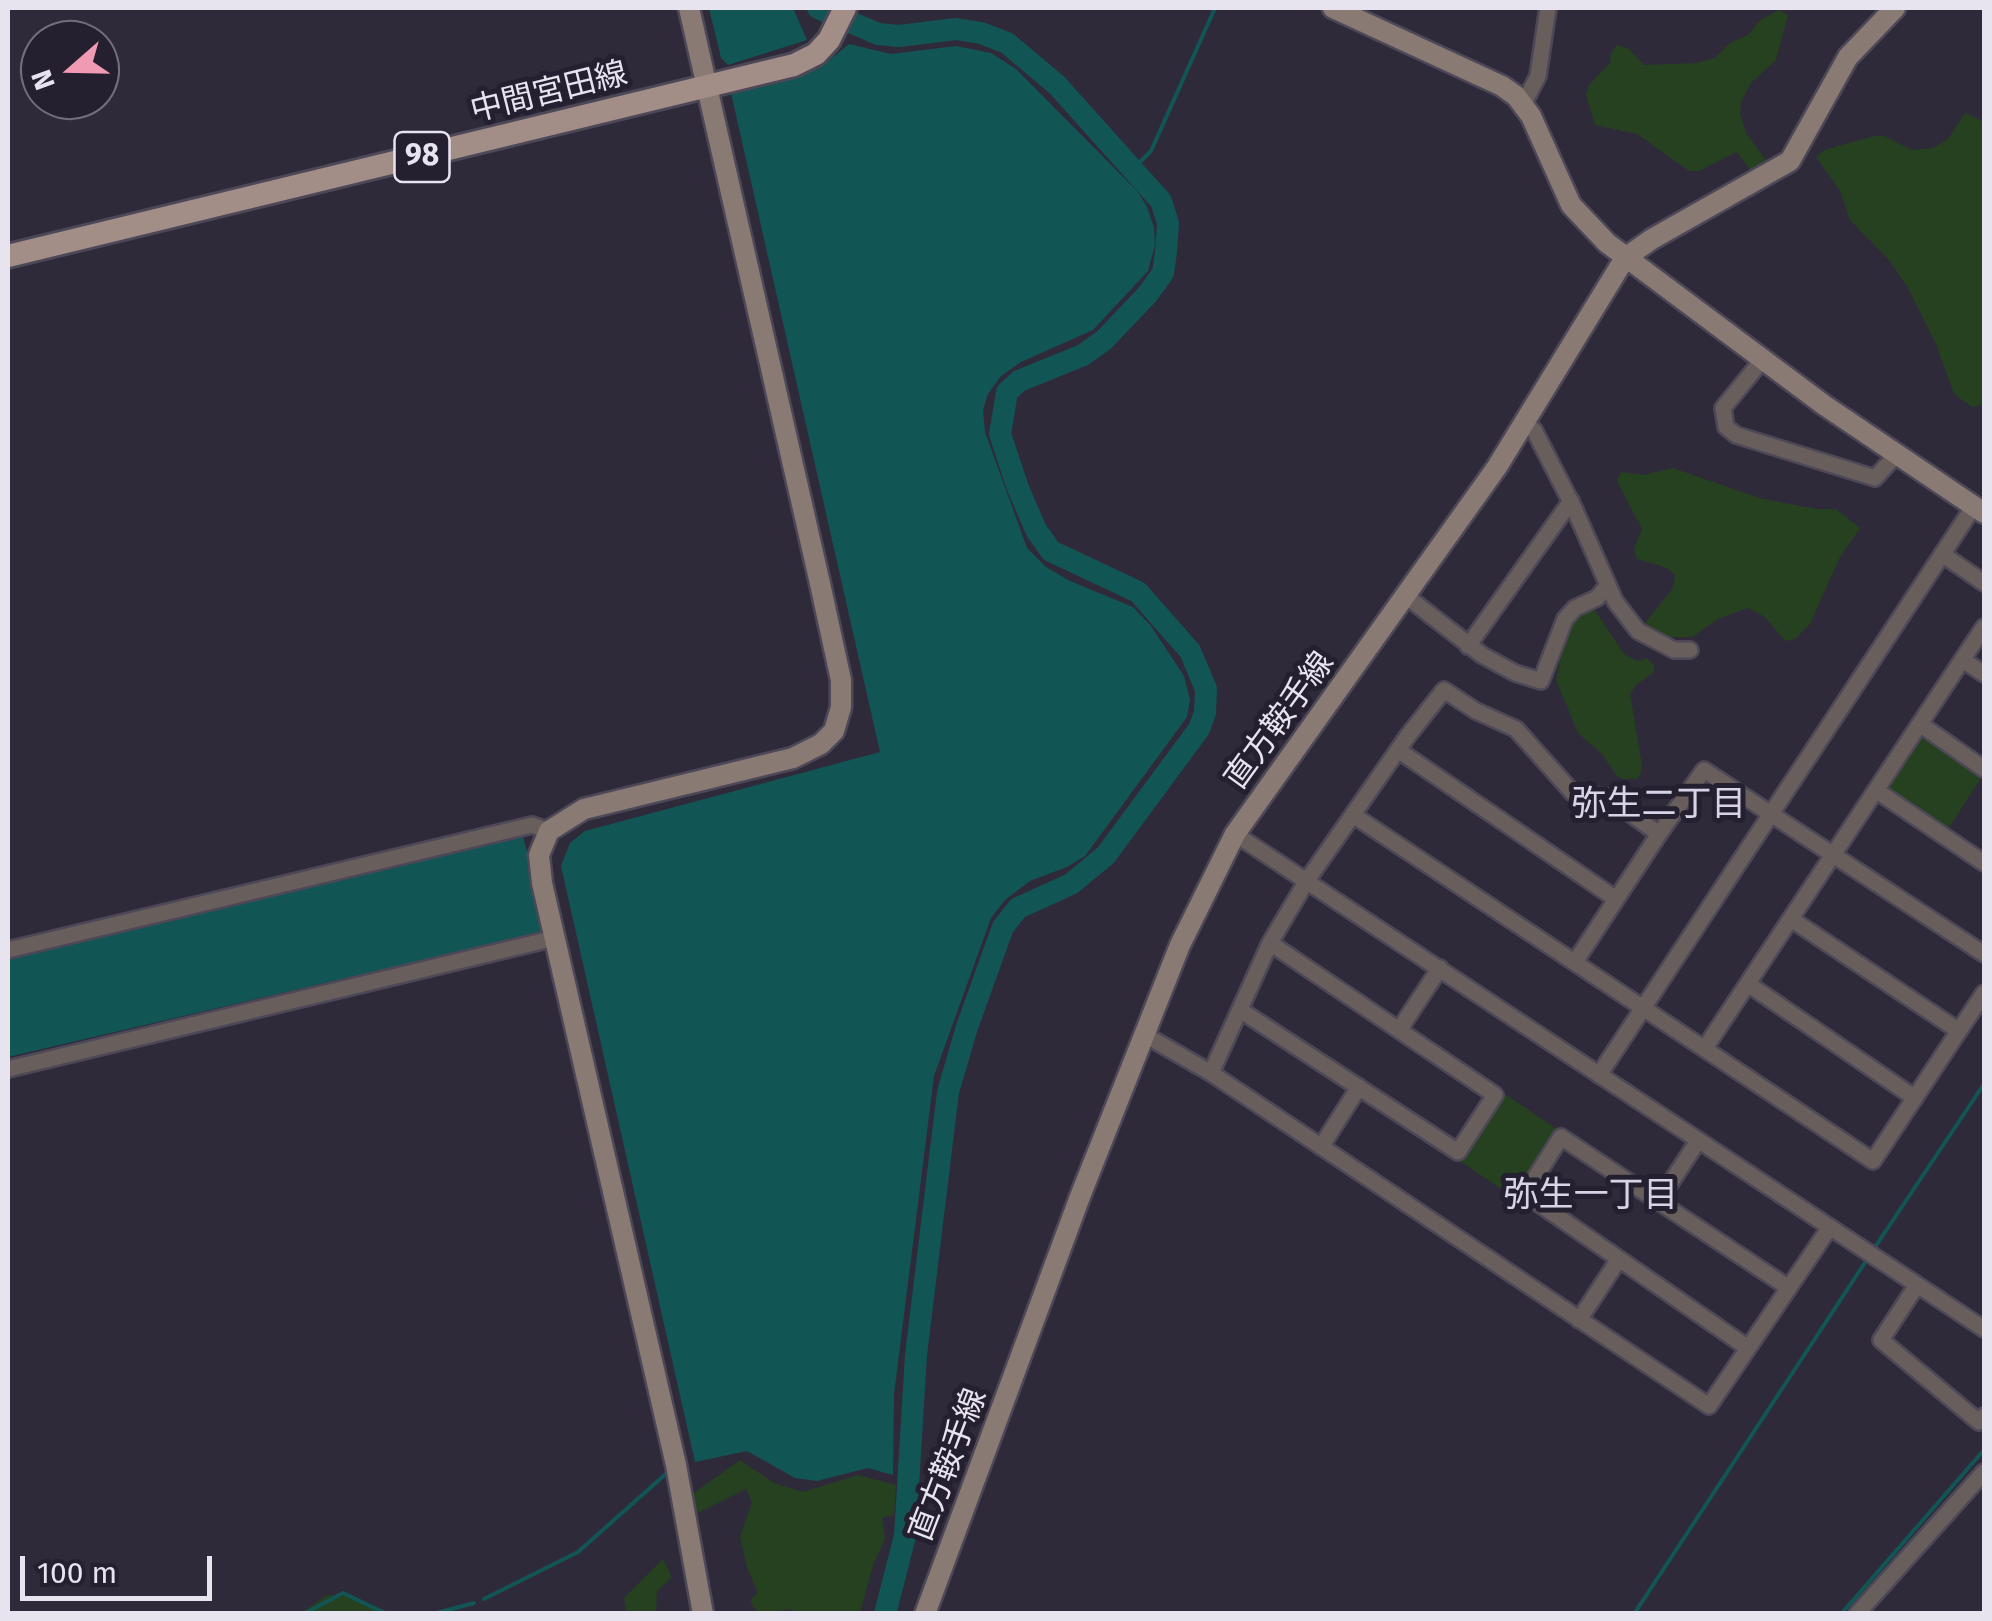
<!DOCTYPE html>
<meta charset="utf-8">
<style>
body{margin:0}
#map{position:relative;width:1992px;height:1621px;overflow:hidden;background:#2f2a3a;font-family:"Fira Sans",sans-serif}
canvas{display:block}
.frame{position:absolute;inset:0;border:10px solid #e8e4ef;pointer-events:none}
.north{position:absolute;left:20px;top:20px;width:100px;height:100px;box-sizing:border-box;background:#252030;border:2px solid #736e7c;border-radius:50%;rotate:250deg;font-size:28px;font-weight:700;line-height:40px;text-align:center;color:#e8e4ef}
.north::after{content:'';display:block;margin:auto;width:35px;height:45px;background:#f09ab4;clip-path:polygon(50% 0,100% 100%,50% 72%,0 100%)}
.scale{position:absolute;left:20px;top:1556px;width:192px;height:45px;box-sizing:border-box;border:5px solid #e8e4ef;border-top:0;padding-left:12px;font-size:30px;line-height:35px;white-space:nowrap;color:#e8e4ef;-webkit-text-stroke:8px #252030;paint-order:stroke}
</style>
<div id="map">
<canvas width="1992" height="1621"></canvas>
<div class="frame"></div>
<div class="north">N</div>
<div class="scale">100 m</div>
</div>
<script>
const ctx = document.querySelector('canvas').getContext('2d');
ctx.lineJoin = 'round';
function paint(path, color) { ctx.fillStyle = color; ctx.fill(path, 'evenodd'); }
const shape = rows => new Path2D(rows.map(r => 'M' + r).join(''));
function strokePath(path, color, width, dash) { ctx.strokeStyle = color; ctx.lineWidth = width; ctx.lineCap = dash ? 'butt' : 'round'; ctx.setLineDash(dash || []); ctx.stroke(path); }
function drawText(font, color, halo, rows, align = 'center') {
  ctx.font = font + ' "Fira Sans","Noto Sans JP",sans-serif'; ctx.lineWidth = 10; ctx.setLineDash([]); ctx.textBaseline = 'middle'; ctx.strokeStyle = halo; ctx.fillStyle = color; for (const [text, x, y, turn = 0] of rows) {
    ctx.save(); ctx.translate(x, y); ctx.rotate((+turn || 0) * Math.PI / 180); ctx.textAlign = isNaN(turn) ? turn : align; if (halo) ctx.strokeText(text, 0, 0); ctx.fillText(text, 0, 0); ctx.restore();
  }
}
const green = shape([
 [1779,10,1788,15,1776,60,1751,83,1741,102,1740,113,1746,133,1770,166,1755,177,1737,152,1699,171,1689,171,1637,134,1595,125,1586,95,1589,85,1610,63,1611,53,1617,45,1629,49,1644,65,1697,63,1715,58,1730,43,1748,35,1760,20],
 [1965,113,1984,122,1984,404,1972,407,1954,394,1936,344,1908,288,1889,260,1850,220,1840,191,1816,157,1824,150,1874,136,1884,136,1912,150,1933,148,1948,139],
 [1673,468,1759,498,1816,509,1836,509,1860,528,1839,559,1810,624,1795,639,1785,641,1765,617,1748,608,1718,619,1692,637,1661,637,1642,627,1673,588,1675,575,1667,568,1637,559,1634,549,1642,529,1617,481,1621,472,1643,475],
 [1594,609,1624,654,1637,661,1647,658,1654,666,1654,672,1636,685,1630,694,1642,766,1640,776,1636,779,1622,779,1617,776,1602,754,1578,733,1556,680,1570,616,1578,611],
 [1922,735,1983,775,1948,829,1887,788],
 [1505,1094,1558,1130,1513,1197,1460,1161],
 [740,1460,774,1483,803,1492,858,1475,896,1485,894,1515,882,1518,885,1539,873,1565,860,1613,798,1613,791,1609,758,1613,750,1601,758,1592,747,1568,740,1537,752,1502,746,1489,696,1514,691,1495],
 [663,1559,672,1577,657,1591,656,1613,627,1613,624,1598],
 [327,1595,350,1596,391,1613,301,1613]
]);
const water = shape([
 [709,8,793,8,807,40,728,65,721,58],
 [849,44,891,54,956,46,991,53,1016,69,1138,192,1147,207,1154,227,1155,245,1148,271,1093,330,1021,362,1001,376,988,394,983,410,985,432,1027,548,1046,567,1070,581,1133,607,1151,626,1184,676,1190,700,1187,717,1085,856,1067,867,1030,881,1005,900,991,918,934,1076,894,1394,893,1475,868,1468,817,1481,795,1478,747,1451,695,1462,561,866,570,843,585,831,880,752,731,93,818,69],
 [523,836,547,931,8,1057,8,956]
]);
const stream = shape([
 [1133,169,1151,151,1215,8],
 [1873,1250,1984,1084],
 [484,1599,578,1552,668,1472],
 [304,1614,343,1593,387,1614],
 [433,1614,474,1603],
 [1634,1614,1868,1258],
 [1841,1614,1984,1450]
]);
const river = shape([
 [818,8,878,34,899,36,956,29,981,33,1007,43,1057,85,1161,201,1168,223,1166,252,1163,273,1147,295,1104,340,1083,355,1019,381,1007,392,1000,434,1018,488,1036,530,1051,551,1138,592,1190,651,1206,689,1205,713,1199,729,1106,855,1071,884,1018,908,1003,927,967,1027,948,1092,916,1355,905,1536,885,1614]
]);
const street = shape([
 [1523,105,1538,76,1548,8],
 [1763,359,1723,408,1726,427,1736,435,1875,478,1897,454],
 [1523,425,1534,430,1574,508,1615,601,1638,631,1674,650,1690,650],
 [1942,554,1984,583],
 [1406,596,1482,655,1515,673,1541,681,1565,619,1575,608,1597,598,1608,585],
 [1468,646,1571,501],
 [1963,660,1984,674],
 [1920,724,1984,769],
 [1398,750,1616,899],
 [1877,791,1984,863],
 [1353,815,1873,1161,1984,993],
 [1235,834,1984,1329],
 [1791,919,1959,1031],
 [8,950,532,825,549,831],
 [1575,962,1659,834],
 [1748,984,1915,1098],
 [1240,1010,1458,1152,1495,1095,1270,943],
 [1399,1030,1440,968],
 [1145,1035,1211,1073,1709,1406,1830,1227],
 [1705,1048,1984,627],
 [8,1069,555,938],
 [1211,1073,1270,943,1306,882,1407,737,1444,690,1476,711,1516,729,1573,793,1607,797,1659,834,1704,770,1984,954],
 [1599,1075,1974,506],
 [1321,1147,1359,1087],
 [1658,1202,1698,1141],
 [1917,1285,1881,1340,1979,1422,1984,1416],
 [1579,1320,1619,1259],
 [1748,1348,1525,1194,1561,1137,1789,1288],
 [1857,1614,1984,1472]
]);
const secondary = shape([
 [689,8,819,579,841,680,841,707,834,731,821,744,793,758,584,809,549,831,539,855,542,883,676,1465,703,1614],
 [1333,8,1502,86,1516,96,1531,116,1571,205,1607,243,1824,405,1984,513],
 [925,1614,1081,1194,1180,945,1235,834,1497,467,1625,258,1652,239,1790,161,1848,57,1895,8]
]);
const primary = shape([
 [8,256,794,65,816,54,829,40,845,8]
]);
const shields = [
 [422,157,55]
];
const shieldNames = [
 ["98",422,157]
];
const streetNames = [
 ["中間宮田線",549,93,-14],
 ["直方鞍手線",1280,721,-54],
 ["直方鞍手線",949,1465,-69]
];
const neighbourhoodNames = [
 ["弥生二丁目",1659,805],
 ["弥生一丁目",1591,1196]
];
paint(green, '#254120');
paint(water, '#125555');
strokePath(stream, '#125555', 4);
strokePath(river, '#125555', 22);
strokePath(street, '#4d4857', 20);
strokePath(secondary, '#4d4857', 25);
strokePath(primary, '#4d4857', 28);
strokePath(street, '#685e5b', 15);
strokePath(secondary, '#897a74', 20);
strokePath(primary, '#a28e87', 22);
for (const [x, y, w] of shields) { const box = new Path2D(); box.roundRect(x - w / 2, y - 25, w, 50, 8); ctx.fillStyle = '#252030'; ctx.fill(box); strokePath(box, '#e8e4ef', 2.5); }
drawText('bold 30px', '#e8e4ef', null, shieldNames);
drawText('32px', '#e8e4ef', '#252030', streetNames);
drawText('35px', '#d9d3e8', '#252030', neighbourhoodNames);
</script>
